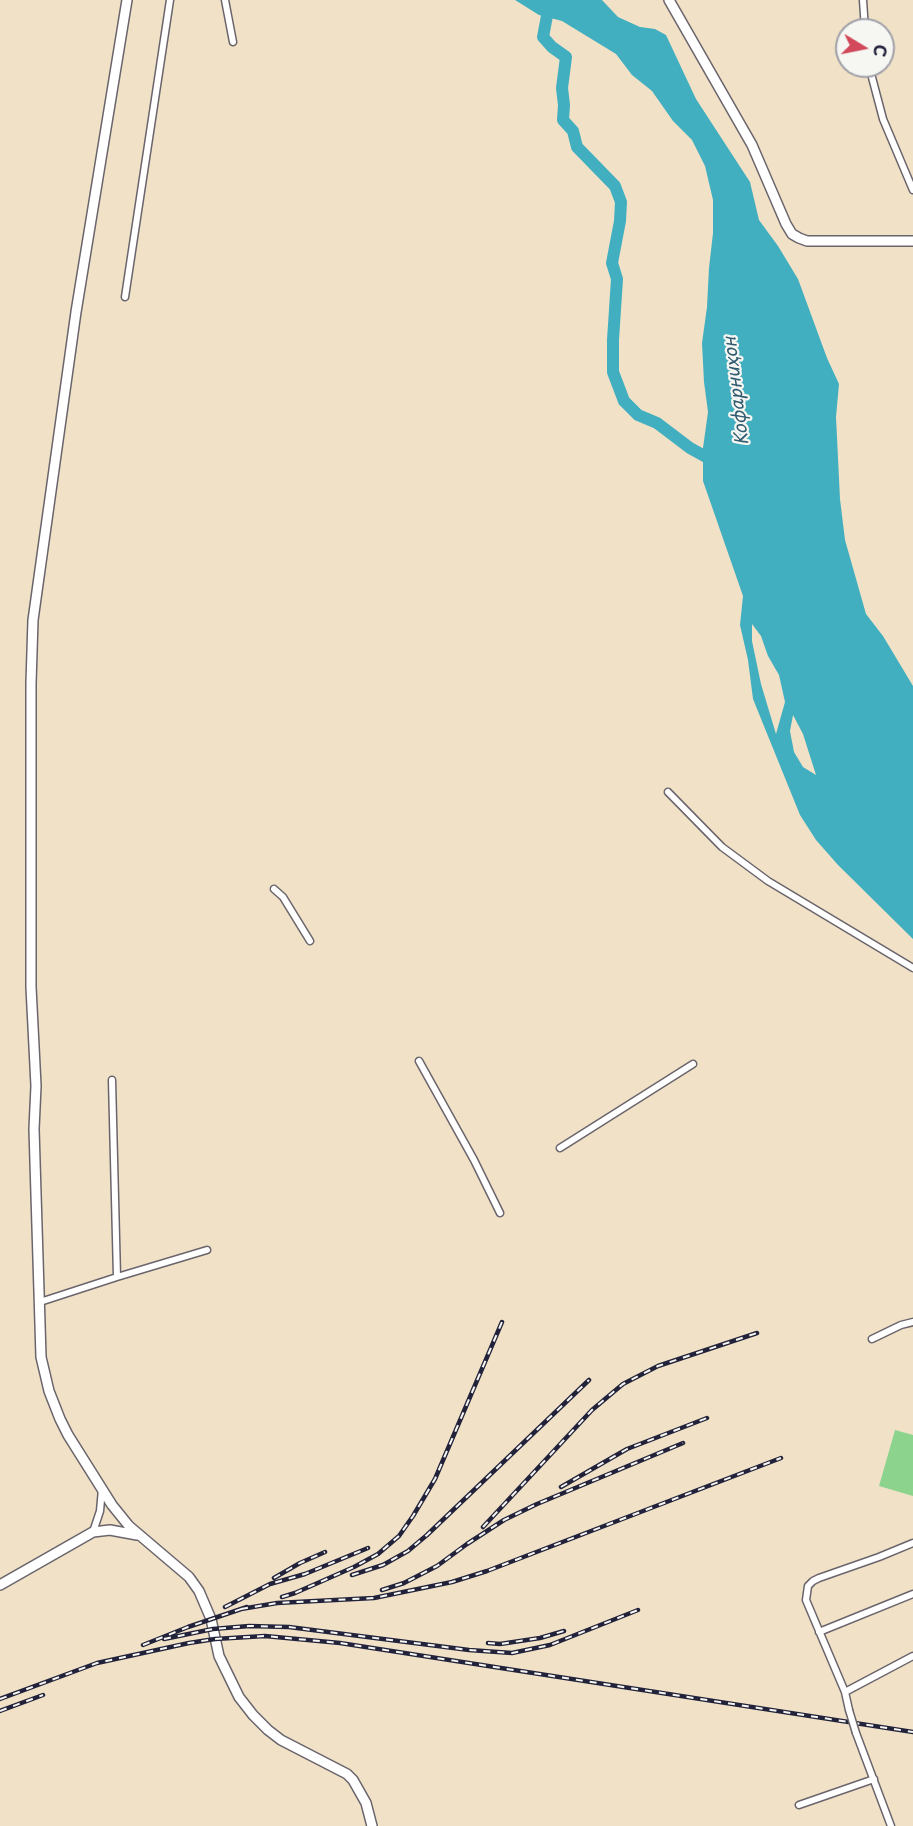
<!DOCTYPE html>
<meta charset="utf-8">
<style>
body{margin:0}
#map{position:relative;width:913px;height:1826px;overflow:hidden;background:#f1e2c7;font-family:"Playpen Sans",sans-serif}
canvas{display:block}
.north{position:absolute;left:835px;top:18px;width:60px;height:60px;box-sizing:border-box;background:#f6f6f2;border:2px solid #a1a1a9;border-radius:50%;rotate:100deg;font-size:16px;font-weight:700;line-height:24px;text-align:center;color:#22223b}
.north::after{content:'';display:block;margin:auto;width:21px;height:27px;background:#d1495b;clip-path:polygon(50% 0,100% 100%,50% 72%,0 100%)}
</style>
<div id="map">
<canvas width="913" height="1826"></canvas>
<div class="north">С</div>
</div>
<script>
const ctx = document.querySelector('canvas').getContext('2d');
ctx.lineJoin = 'round';
function paint(path, color) { ctx.fillStyle = color; ctx.fill(path, 'evenodd'); }
const shape = rows => new Path2D(rows.map(r => 'M' + r).join(''));
function strokePath(path, color, width, dash) { ctx.strokeStyle = color; ctx.lineWidth = width; ctx.lineCap = dash ? 'butt' : 'round'; ctx.setLineDash(dash || []); ctx.stroke(path); }
function drawText(font, color, halo, rows, align = 'center') {
  ctx.font = font + ' "Playpen Sans",sans-serif'; ctx.lineWidth = 4.5; ctx.setLineDash([]); ctx.textBaseline = 'middle'; ctx.strokeStyle = halo; ctx.fillStyle = color; for (const [text, x, y, turn = 0] of rows) {
    ctx.save(); ctx.translate(x, y); ctx.rotate((+turn || 0) * Math.PI / 180); ctx.textAlign = isNaN(turn) ? turn : align; if (halo) ctx.strokeText(text, 0, 0); ctx.fillText(text, 0, 0); ctx.restore();
  }
}
const green = shape([
 [895,1430,913,1435,913,1496,879,1486]
]);
const water = shape([
 [515,0,602,0,618,17,640,27,655,29,666,35,696,99,750,182,759,220,778,246,798,279,827,358,839,384,836,417,840,499,845,540,866,614,883,636,913,686,913,939,838,865,816,840,800,815,753,699,748,660,740,625,743,596,703,481,703,448,708,412,704,382,702,343,707,307,709,268,713,233,713,200,705,166,692,140,673,121,652,91,632,75,616,54,562,21,539,15],
 [752,624,761,636,768,656,779,675,785,702,776,734,761,684,752,641],
 [793,715,803,734,816,775,803,767,794,752,790,731]
]);
const river = shape([
 [550,0,543,37,552,47,566,57,562,88,564,105,563,120,573,131,577,147,615,186,621,202,620,221,612,263,617,279,613,340,613,372,624,401,638,415,657,423,690,448,708,458,718,458]
]);
const street = shape([
 [225,0,233,42],
 [863,0,865,30],
 [869,66,883,119,913,190],
 [125,297,170,0],
 [668,792,722,847,768,881,913,968],
 [274,889,283,897,310,941],
 [419,1061,474,1160,500,1213],
 [112,1080,117,1277,207,1250],
 [560,1148,693,1064],
 [40,1302,117,1277],
 [872,1339,901,1325,913,1322],
 [93,1532,100,1511,102,1489],
 [819,1632,913,1594],
 [845,1692,806,1600,808,1586,813,1581,819,1578,879,1557,913,1543],
 [849,1710,845,1692,913,1656],
 [856,1733,891,1826],
 [799,1805,874,1779]
]);
const secondary = shape([
 [127,0,76,312,33,620,31,683,31,987,36,1086,34,1129,41,1357,49,1391,60,1419,68,1435,112,1505,129,1526,189,1577,199,1591,211,1619,219,1656,239,1697,253,1715,268,1730,281,1740,347,1774,353,1780,366,1803,372,1826],
 [669,0,752,145,786,224,792,234,799,238,807,241,913,241],
 [0,1585,93,1532,110,1530,137,1535]
]);
const rail = shape([
 [561,1487,627,1449,707,1418],
 [483,1527,592,1410,623,1384,658,1366,757,1333],
 [352,1575,383,1565,408,1551,427,1535,589,1380],
 [274,1578,300,1563,325,1552],
 [382,1590,404,1583,437,1566,467,1544,504,1520,537,1504,683,1443],
 [282,1597,295,1593,354,1567,378,1554,399,1536,413,1516,435,1479,502,1322],
 [225,1607,270,1584,305,1574,368,1548],
 [241,1609,277,1603,374,1598,452,1582,487,1571,781,1458],
 [164,1639,213,1629,249,1626,289,1627,469,1650,512,1653,550,1645,638,1610],
 [488,1643,500,1644,540,1638,564,1631],
 [143,1645,188,1627,247,1607],
 [0,1699,97,1663,189,1643,215,1639,265,1636,340,1643,913,1732],
 [0,1711,43,1695]
]);
const streetBridge = shape([
 [849,1710,856,1733]
]);
const waterNames = [
 ["Кофарниҳон",737,391,-97]
];
paint(green, '#8cd38e');
paint(water, '#42afc0');
strokePath(river, '#42afc0', 12);
strokePath(street, '#6a656c', 9);
strokePath(secondary, '#6a656c', 12);
strokePath(street, '#fff', 6);
strokePath(secondary, '#fff', 9);
strokePath(rail, '#22223b', 4.5);
strokePath(rail, '#f6f6f2', 2, [7]);
strokePath(streetBridge, '#6a656c', 9, []);
strokePath(streetBridge, '#fff', 6);
drawText('italic 18px', '#2f5a70', '#f6f6f2', waterNames);
</script>
